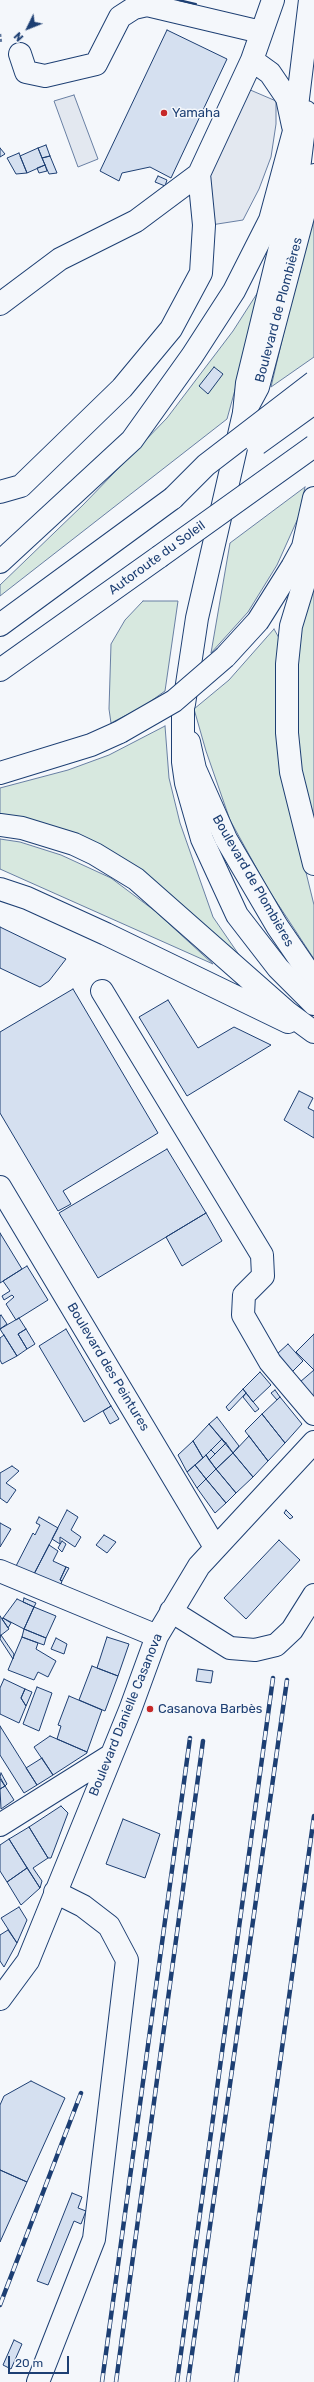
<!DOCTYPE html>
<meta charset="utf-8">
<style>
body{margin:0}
#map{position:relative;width:314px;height:2382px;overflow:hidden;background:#f4f7fb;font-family:Rubik,sans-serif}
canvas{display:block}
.north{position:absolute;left:8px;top:8px;width:40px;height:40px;-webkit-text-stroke:3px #f4f7fb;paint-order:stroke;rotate:227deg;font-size:11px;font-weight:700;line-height:16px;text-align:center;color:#1d3f73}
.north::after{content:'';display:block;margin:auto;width:14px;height:18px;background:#1d3f73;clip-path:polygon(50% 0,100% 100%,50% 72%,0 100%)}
.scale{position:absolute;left:8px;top:2356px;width:61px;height:18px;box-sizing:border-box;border:2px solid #1d3f73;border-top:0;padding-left:5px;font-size:12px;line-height:14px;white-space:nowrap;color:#1d3f73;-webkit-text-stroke:3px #f4f7fb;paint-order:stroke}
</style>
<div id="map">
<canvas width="314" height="2382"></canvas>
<div class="north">N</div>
<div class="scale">20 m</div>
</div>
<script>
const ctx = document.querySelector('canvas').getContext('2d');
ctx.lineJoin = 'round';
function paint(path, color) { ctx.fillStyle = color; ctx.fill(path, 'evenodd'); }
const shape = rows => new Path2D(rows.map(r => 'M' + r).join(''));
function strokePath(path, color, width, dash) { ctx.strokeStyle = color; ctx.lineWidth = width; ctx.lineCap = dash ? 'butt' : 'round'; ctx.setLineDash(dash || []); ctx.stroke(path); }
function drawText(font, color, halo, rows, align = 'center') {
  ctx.font = font + ' Rubik,sans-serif'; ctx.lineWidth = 3; ctx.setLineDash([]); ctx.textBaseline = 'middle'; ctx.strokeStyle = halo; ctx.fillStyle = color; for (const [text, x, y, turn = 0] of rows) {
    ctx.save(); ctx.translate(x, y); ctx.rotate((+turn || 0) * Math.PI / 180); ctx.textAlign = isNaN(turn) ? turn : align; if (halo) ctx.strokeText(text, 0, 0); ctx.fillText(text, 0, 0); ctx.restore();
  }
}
const green = shape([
 [314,211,314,357,271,387,298,272,314,211],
 [258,292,261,295,227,419,0,596,0,585,83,505,167,418,233,331,258,292],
 [305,487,299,516,277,565,248,612,211,653,230,543,305,487],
 [314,582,314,840,297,759,298,641,314,582],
 [143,601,178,601,165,691,144,706,111,723,109,709,111,644,125,620,143,601],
 [274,629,279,638,282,775,314,905,314,959,268,889,230,820,206,751,194,709,229,680,274,629],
 [165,726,169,778,180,823,213,917,246,965,187,909,142,872,0,816,0,788,68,770,109,755,165,726],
 [0,839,20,842,61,855,111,878,155,911,213,964,0,869,0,839]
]);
const parking = shape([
 [248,89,276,101,276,124,271,157,259,189,243,220,211,225,207,181,248,89],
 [74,95,98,159,78,167,54,101,74,95]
]);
const building = shape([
 [167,30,227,59,171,178,150,167,122,173,119,181,100,171,167,30],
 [46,145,50,156,42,158,38,148,46,145],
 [0,148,5,154,0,157,0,148],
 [38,148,45,165,27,173,20,156,38,148],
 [19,153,27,173,16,174,7,158,19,153],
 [50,156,57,173,49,174,42,158,50,156],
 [45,165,47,171,39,173,37,168,45,165],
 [158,176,167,180,165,186,155,182,158,176],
 [214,367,223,374,208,394,199,386,214,367],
 [0,927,66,959,49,981,40,987,0,968,0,927],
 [73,989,158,1133,63,1191,71,1204,58,1211,0,1113,0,1032,73,989],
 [168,1000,198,1048,234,1027,271,1045,187,1096,139,1017,168,1000],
 [299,1091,313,1098,308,1108,314,1111,314,1138,284,1120,299,1091],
 [167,1149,206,1213,98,1278,59,1213,167,1149],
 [206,1213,222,1241,182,1266,166,1237,206,1213],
 [0,1233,22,1269,0,1283,0,1233],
 [27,1266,48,1300,16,1320,6,1304,14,1297,12,1295,4,1300,2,1296,10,1291,3,1281,27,1266],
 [1,1315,7,1324,0,1329,0,1316,1,1315],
 [19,1318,26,1329,18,1334,27,1349,17,1356,0,1329,19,1318],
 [26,1329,35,1344,27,1349,18,1334,26,1329],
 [66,1329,111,1406,84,1422,39,1346,66,1329],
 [314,1334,314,1370,296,1352,314,1334],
 [4,1335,17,1356,2,1364,0,1360,0,1338,4,1335],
 [288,1344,303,1361,292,1372,277,1354,288,1344],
 [314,1370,314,1397,300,1382,314,1370],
 [260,1372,271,1385,253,1402,243,1389,260,1372],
 [243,1389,246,1393,229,1411,226,1407,243,1389],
 [275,1390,280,1397,277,1400,271,1393,275,1390],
 [246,1393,259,1409,255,1412,243,1397,246,1393],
 [280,1397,302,1424,285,1443,262,1414,280,1397],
 [111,1406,119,1419,110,1424,103,1411,111,1406],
 [262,1414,285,1443,268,1461,245,1431,262,1414],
 [217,1417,239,1446,233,1453,209,1424,217,1417],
 [209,1424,222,1439,203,1458,193,1441,209,1424],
 [249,1436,268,1461,253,1477,233,1453,249,1436],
 [222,1439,226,1443,215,1454,211,1450,222,1439],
 [193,1441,203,1458,187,1472,178,1455,193,1441],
 [226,1443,233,1453,216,1469,209,1460,226,1443],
 [211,1450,215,1454,209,1460,206,1455,211,1450],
 [233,1453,253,1477,236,1493,216,1469,233,1453],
 [206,1455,216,1469,206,1479,195,1465,206,1455],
 [195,1465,206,1479,197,1488,187,1472,195,1465],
 [12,1466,19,1471,6,1483,16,1490,7,1503,0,1498,0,1473,12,1466],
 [216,1469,236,1493,226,1503,206,1479,216,1469],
 [206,1479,226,1503,215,1513,197,1488,206,1479],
 [67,1510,78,1517,71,1530,81,1537,75,1547,60,1537,60,1544,52,1539,67,1510],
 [286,1510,293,1517,290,1519,284,1513,286,1510],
 [39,1517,58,1528,33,1576,15,1568,33,1533,35,1535,40,1525,36,1523,39,1517],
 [0,1523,11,1529,0,1547,0,1523],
 [104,1535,116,1542,107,1553,96,1545,104,1535],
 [279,1540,300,1560,246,1619,224,1598,279,1540],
 [62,1541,66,1544,62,1552,58,1548,62,1541],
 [49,1545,58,1551,53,1561,66,1567,60,1580,62,1581,60,1587,33,1576,49,1545],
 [66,1567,69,1568,62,1581,60,1580,66,1567],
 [24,1598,36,1603,34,1607,23,1602,24,1598],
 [17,1599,34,1607,24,1629,3,1618,17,1599],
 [34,1607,56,1616,46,1638,24,1629,34,1607],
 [0,1616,9,1629,0,1636,0,1616],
 [3,1618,11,1623,8,1628,2,1619,3,1618],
 [24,1629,46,1638,44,1645,22,1637,24,1629],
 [1,1635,14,1654,13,1659,0,1639,1,1635],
 [22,1637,38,1643,36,1649,56,1661,48,1677,38,1672,34,1680,8,1670,22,1637],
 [107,1637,129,1644,118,1676,97,1668,107,1637],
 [56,1638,67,1644,64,1654,51,1649,56,1638],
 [92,1666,118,1676,105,1711,79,1700,92,1666],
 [198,1669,213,1671,211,1683,196,1681,198,1669],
 [4,1679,25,1689,21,1698,26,1706,19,1723,0,1714,0,1688,4,1679],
 [37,1687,52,1693,39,1731,23,1724,37,1687],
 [25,1689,32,1692,26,1706,21,1698,25,1689],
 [69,1696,102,1710,87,1752,57,1739,61,1726,58,1725,69,1696],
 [0,1726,37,1785,24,1793,0,1755,0,1726],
 [50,1736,87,1752,87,1753,53,1775,34,1747,50,1736],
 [42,1758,53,1775,37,1785,26,1768,42,1758],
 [1,1773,7,1784,5,1786,0,1777,1,1773],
 [0,1779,5,1786,0,1789,0,1779],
 [5,1786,14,1800,1,1809,0,1789,5,1786],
 [61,1806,68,1813,51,1858,48,1858,29,1827,61,1806],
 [123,1819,160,1834,145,1878,106,1864,123,1819],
 [29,1827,48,1858,33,1868,42,1881,40,1888,9,1839,29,1827],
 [9,1839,27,1868,7,1882,0,1871,0,1845,9,1839],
 [27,1868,40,1888,21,1905,7,1882,27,1868],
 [19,1907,27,1920,17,1943,1,1918,19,1907],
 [8,1930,17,1943,4,1967,0,1961,0,1935,8,1930],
 [31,2081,65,2098,27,2182,0,2170,0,2105,4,2096,31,2081],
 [0,2170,27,2182,0,2242,0,2170],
 [72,2193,82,2197,78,2208,86,2211,81,2224,74,2221,48,2285,37,2281,72,2193],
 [14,2340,22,2344,11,2369,3,2365,14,2340]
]);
const path = shape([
 [0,34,1,43]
]);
const minor = shape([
 [20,54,26,72,45,76,96,64,120,17,134,8,147,5,261,32],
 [252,60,270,73,287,98,293,126],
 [0,304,60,259,136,221,199,174,252,60,273,0],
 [244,413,258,387,314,175],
 [0,492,21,486,122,388,171,329,201,273,204,225,199,174],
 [189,742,195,769,226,839,277,926,314,980],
 [102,991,262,1255,263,1276,244,1295,243,1315,270,1362,314,1414],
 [0,1187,215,1547],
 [0,1571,157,1636],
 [171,1611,230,1648,255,1650,276,1645,292,1630,314,1595],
 [0,1825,110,1756],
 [0,1999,28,1961,130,1710,157,1636,199,1566,314,1442],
 [38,2382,94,2239,127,1960,109,1926,83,1906,55,1892]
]);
const major = shape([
 [314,550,291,626,287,664,287,733,291,772,314,864],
 [184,704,197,618,244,413,247,383,299,169,306,112]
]);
const highway = shape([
 [0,562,132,440,192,356,234,291,270,220,294,131,310,0],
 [0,625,173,498],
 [225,657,258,621,292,567,303,547,314,498],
 [0,670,159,557],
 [183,709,183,762,186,783,202,839,237,915,278,968,314,1004],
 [0,773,91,745,120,732],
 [0,825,22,828,74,844,95,854,136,879,288,1013,314,1032],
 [0,889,27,898,106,934,288,1022]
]);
const rail = shape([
 [0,2305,81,2093],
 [102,2382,190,1738],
 [116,2382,203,1741],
 [177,2382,273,1678],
 [188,2382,287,1680],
 [236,2382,314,1816]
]);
const highwayBridge = shape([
 [257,444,314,403],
 [173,498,206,465,314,382],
 [159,557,314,446],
 [120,732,174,701,225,657]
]);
const wall = shape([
 [179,0,196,4]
]);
const markers = [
 [164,113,4,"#c62828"],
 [150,1709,4,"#c62828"]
];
const poiNames = [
 ["Yamaha",172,113],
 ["Casanova Barbès",158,1709]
];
const streetNames = [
 ["Boulevard de Plombières",279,310,-75],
 ["Autoroute du Soleil",157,558,-36],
 ["Boulevard de Plombières",253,881,60],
 ["Boulevard des Peintures",108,1367,59],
 ["Boulevard Danielle Casanova",126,1715,-68]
];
paint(green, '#d7e8df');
strokePath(green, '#687fa3', 1);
paint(parking, '#e3e8f0');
strokePath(parking, '#687fa3', 1);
paint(building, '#d5e0f0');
strokePath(building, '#1d3f73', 1);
strokePath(minor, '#1d3f73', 24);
strokePath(major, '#1d3f73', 24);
strokePath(highway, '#1d3f73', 24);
strokePath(path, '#5e769c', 2.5, [3, 2]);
strokePath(minor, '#f4f7fb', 22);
strokePath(major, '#f4f7fb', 22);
strokePath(highway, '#f4f7fb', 22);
strokePath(rail, '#1d3f73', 4.5);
strokePath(rail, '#f4f7fb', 3, [9]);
strokePath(highwayBridge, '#1d3f73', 24, []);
strokePath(highwayBridge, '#f4f7fb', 22);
strokePath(wall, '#1d3f73', 2);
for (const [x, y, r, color] of markers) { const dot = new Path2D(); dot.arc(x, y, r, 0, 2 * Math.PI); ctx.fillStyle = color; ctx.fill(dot); strokePath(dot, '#f4f7fb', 1.5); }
drawText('13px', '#1d3f73', '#f4f7fb', poiNames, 'left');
drawText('13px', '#1d3f73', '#f4f7fb', streetNames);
</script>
